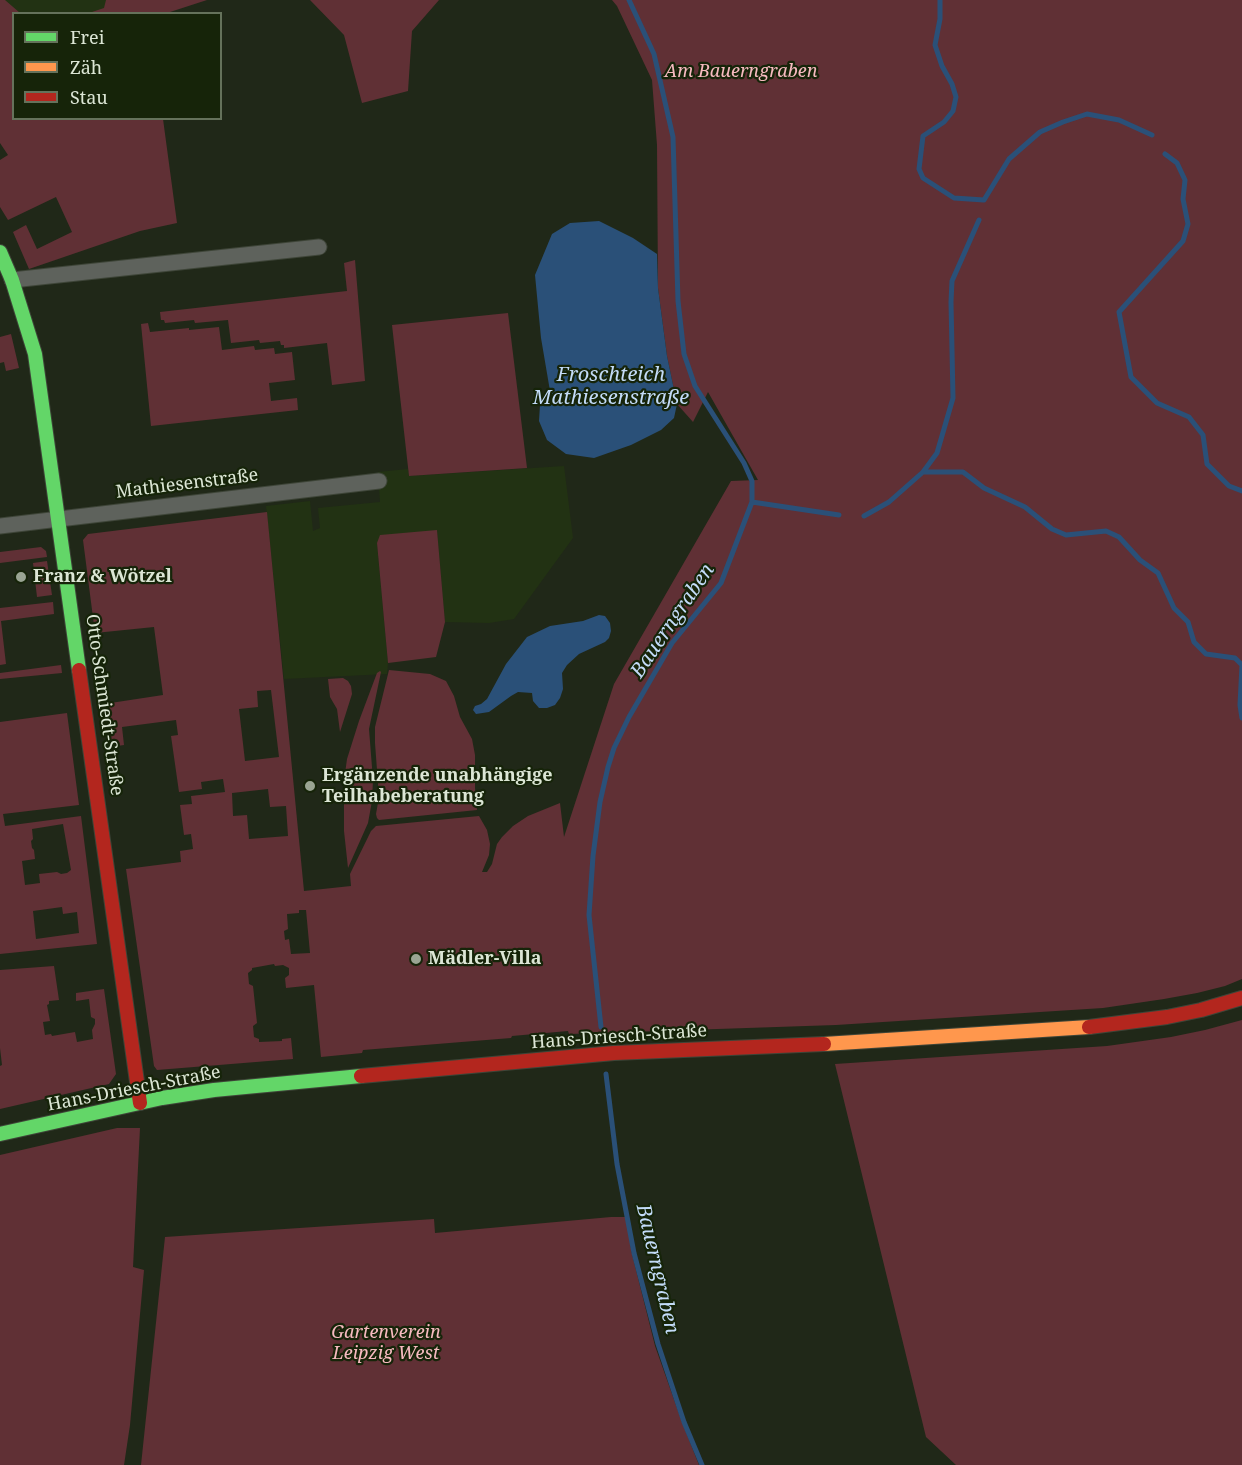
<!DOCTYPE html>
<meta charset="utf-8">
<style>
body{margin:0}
#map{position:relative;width:1242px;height:1465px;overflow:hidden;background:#202818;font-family:"Noto Serif",serif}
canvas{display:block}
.legend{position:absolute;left:12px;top:12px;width:210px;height:108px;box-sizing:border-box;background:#162409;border:2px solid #65725b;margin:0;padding:8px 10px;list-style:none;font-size:18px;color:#dce6d5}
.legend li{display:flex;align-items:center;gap:12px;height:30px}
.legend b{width:30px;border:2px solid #65725b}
</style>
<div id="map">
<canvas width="1242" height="1465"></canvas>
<ul class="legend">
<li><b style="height:8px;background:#63d668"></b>Frei</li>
<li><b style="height:8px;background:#ff974d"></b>Zäh</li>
<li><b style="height:8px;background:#b3261e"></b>Stau</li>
</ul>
</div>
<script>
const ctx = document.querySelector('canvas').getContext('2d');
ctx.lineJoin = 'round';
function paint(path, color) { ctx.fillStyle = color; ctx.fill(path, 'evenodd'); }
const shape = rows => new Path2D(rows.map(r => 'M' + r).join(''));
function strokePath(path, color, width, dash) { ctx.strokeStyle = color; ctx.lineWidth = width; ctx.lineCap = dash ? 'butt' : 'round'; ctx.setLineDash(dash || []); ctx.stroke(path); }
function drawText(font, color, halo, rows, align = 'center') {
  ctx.font = font + ' "Noto Serif",serif'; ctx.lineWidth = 4.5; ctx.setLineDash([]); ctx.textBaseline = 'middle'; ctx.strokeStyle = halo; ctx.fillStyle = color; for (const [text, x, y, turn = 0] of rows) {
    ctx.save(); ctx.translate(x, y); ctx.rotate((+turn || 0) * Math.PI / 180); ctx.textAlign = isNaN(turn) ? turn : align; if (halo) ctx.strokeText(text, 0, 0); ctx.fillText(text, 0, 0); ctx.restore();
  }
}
const built = shape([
 [0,0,197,0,162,13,14,14],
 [564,466,573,538,514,619,489,623,445,622,437,531,377,543,388,663,387,674,284,679,266,506,310,501,313,531,320,528,318,508,380,502,378,472,408,469,409,476]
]);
const green = shape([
 [0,0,5,0,20,13,14,14,14,118,163,119,177,223,140,231,29,269,13,232,26,225,37,249,72,232,56,197,8,220,0,207,0,160,8,155,0,143],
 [106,0,207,0,170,12,158,13,89,13,104,8],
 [310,0,439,0,412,31,408,91,362,103,344,35],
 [612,0,1242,0,1242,979,1225,986,1197,993,1164,999,1103,1008,836,1025,569,1034,568,1031,512,1036,511,1038,363,1050,362,1053,321,1057,314,985,286,988,285,978,289,975,289,968,283,965,275,966,274,964,252,968,252,970,248,973,249,984,253,986,257,1023,253,1026,254,1037,259,1039,259,1042,282,1041,282,1039,291,1038,293,1059,157,1070,154,1066,126,869,181,862,180,851,193,849,191,834,184,835,180,805,192,804,191,796,225,792,223,779,201,782,202,789,179,792,171,736,178,735,176,720,122,727,124,745,110,747,104,704,163,695,154,627,95,633,83,540,88,534,267,512,304,891,351,886,350,874,371,831,376,826,479,816,487,830,490,844,489,855,482,872,487,872,492,864,497,844,502,837,513,826,528,816,560,803,564,837,614,684,731,481,758,480,708,392,693,422,677,404,667,356,658,288,657,145,652,80,617,6],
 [271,690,279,757,245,761,239,709,258,707,257,691],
 [268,789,270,807,286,806,288,836,249,839,247,815,233,816,232,793],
 [299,910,306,910,310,953,291,954,289,939,285,940,284,931,288,929,287,914,299,913],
 [355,260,365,381,332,385,327,343,284,348,284,345,281,345,280,341,260,343,259,340,231,343,228,320,195,323,194,320,165,323,164,320,161,320,160,312,347,291,344,263],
 [508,313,527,468,409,476,392,325],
 [148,323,150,332,189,328,189,330,219,327,222,350,254,346,255,350,274,348,275,354,292,352,295,380,269,383,271,401,297,398,298,410,151,426,141,324],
 [11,334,19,368,6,371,4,362,0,363,0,337],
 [437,530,445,622,436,657,388,663,377,543,380,535],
 [41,547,46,551,47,557,0,563,0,552],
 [47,561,52,595,37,597,33,563],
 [53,602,54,614,1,621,6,664,0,665,0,608],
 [61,665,62,673,0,679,0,673],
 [389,670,430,674,446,681,454,696,460,717,472,739,475,755,475,788,477,810,379,820,377,818,376,814,379,797,375,743,375,727],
 [380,671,381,672,369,729,373,780,372,801,368,823,348,868,344,831,344,781,347,759,359,721,377,673],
 [343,678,348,681,351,686,352,694,340,732,337,709,330,697,328,679],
 [67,713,79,805,3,814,5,826,81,816,97,944,0,954,0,722],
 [63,824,71,870,67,873,61,874,57,872,39,874,40,883,25,885,22,861,35,859,34,850,32,848,31,841,33,839,32,829],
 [62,907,63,914,77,912,79,933,36,939,33,911],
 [54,966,59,1000,49,1001,49,1004,47,1005,50,1021,43,1022,45,1035,51,1034,52,1036,75,1032,77,1042,93,1039,92,1030,95,1024,95,1019,91,1017,89,999,76,1001,76,993,104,989,116,1074,109,1084,0,1109,0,1066,2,1065,0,1048,0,970],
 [1242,1020,1242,1465,956,1465,926,1437,835,1064,1107,1046,1171,1037,1205,1030],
 [117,1128,140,1128,133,1267,144,1270,130,1425,124,1465,0,1465,0,1155],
 [611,1217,626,1217,632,1254,655,1346,682,1422,699,1465,141,1465,165,1237,434,1219,435,1233]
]);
const water = shape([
 [599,221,633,238,657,254,658,288,667,356,677,404,674,418,661,430,631,445,594,458,566,454,547,440,539,421,540,405,550,391,541,338,535,275,552,234,570,223],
 [599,615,605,616,610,623,611,631,609,638,605,642,579,654,567,665,562,673,563,689,560,698,555,705,547,708,539,708,533,701,532,693,518,692,511,696,489,712,476,714,473,710,475,706,481,704,487,699,506,664,527,637,550,626,583,621]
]);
const stream = shape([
 [940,0,940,19,935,45,942,66,952,84,956,97,953,111,944,122,923,136,919,169,923,178,954,198,984,200,1009,159,1040,132,1063,122,1087,114,1119,120,1152,135],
 [1165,154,1177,163,1185,180,1183,199,1188,224,1183,241,1119,312,1131,377,1157,403,1189,417,1203,435,1207,464,1229,486,1242,491],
 [923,472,963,472,984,488,1025,507,1052,529,1066,535,1106,531,1119,537,1140,560,1158,573,1174,608,1188,622,1194,642,1206,654,1235,658,1242,665,1240,705,1242,718],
 [752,502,839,515],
 [864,516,889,502,923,472,937,453,953,398,951,302,952,281,979,220],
 [601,1027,589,915,593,856,600,802,608,767,614,748,629,717,672,643,721,583,752,502,752,481,744,463,695,386,684,354,678,301,673,137,654,54,629,0],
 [606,1074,617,1164,634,1253,658,1344,684,1422,702,1465]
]);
const street = shape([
 [12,280,319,247],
 [0,526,379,481]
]);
const fast = shape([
 [0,252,12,280,35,354,79,670],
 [0,1134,162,1098,214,1090,361,1076]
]);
const slow = shape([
 [824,1044,1089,1027]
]);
const jam = shape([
 [79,670,140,1103],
 [1089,1027,1167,1017,1201,1010,1242,998],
 [361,1076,614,1053,824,1044]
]);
const markers = [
 [21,577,6,"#9aa493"],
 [310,786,6,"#9aa493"],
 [416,959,6,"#9aa493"]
];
const parkNames = [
 ["Am Bauerngraben",741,72],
 ["Gartenverein",386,1333],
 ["Leipzig West",386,1354]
];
const streetNames = [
 ["Mathiesenstraße",187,484,-7],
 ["Otto-Schmiedt-Straße",104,705,82],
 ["Hans-Driesch-Straße",619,1037,-4],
 ["Hans-Driesch-Straße",134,1089,-11]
];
const poiNames = [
 ["Franz & Wötzel",33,577],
 ["Ergänzende unabhängige",322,776],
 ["Teilhabeberatung",322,797],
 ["Mädler-Villa",428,959]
];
const waterNames = [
 ["Froschteich",611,375],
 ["Mathiesenstraße",611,398],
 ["Bauerngraben",673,621,-56],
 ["Bauerngraben",657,1269,77]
];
paint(built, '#223213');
paint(green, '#603035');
paint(water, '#2a5078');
strokePath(stream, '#2a5078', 5);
strokePath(street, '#3e4538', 17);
strokePath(fast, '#3e4538', 16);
strokePath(slow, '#3e4538', 16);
strokePath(jam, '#3e4538', 16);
strokePath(street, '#5e625c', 15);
strokePath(fast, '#63d668', 14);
strokePath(slow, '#ff974d', 14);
strokePath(jam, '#b3261e', 14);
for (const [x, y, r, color] of markers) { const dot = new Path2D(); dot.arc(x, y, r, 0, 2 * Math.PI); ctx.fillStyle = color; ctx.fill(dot); strokePath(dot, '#162409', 2); }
drawText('italic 18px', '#f7bac0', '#162409', parkNames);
drawText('18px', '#dce6d5', '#162409', streetNames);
drawText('bold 18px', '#dce6d5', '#162409', poiNames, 'left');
drawText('italic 20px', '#c3dbf8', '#162409', waterNames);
</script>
